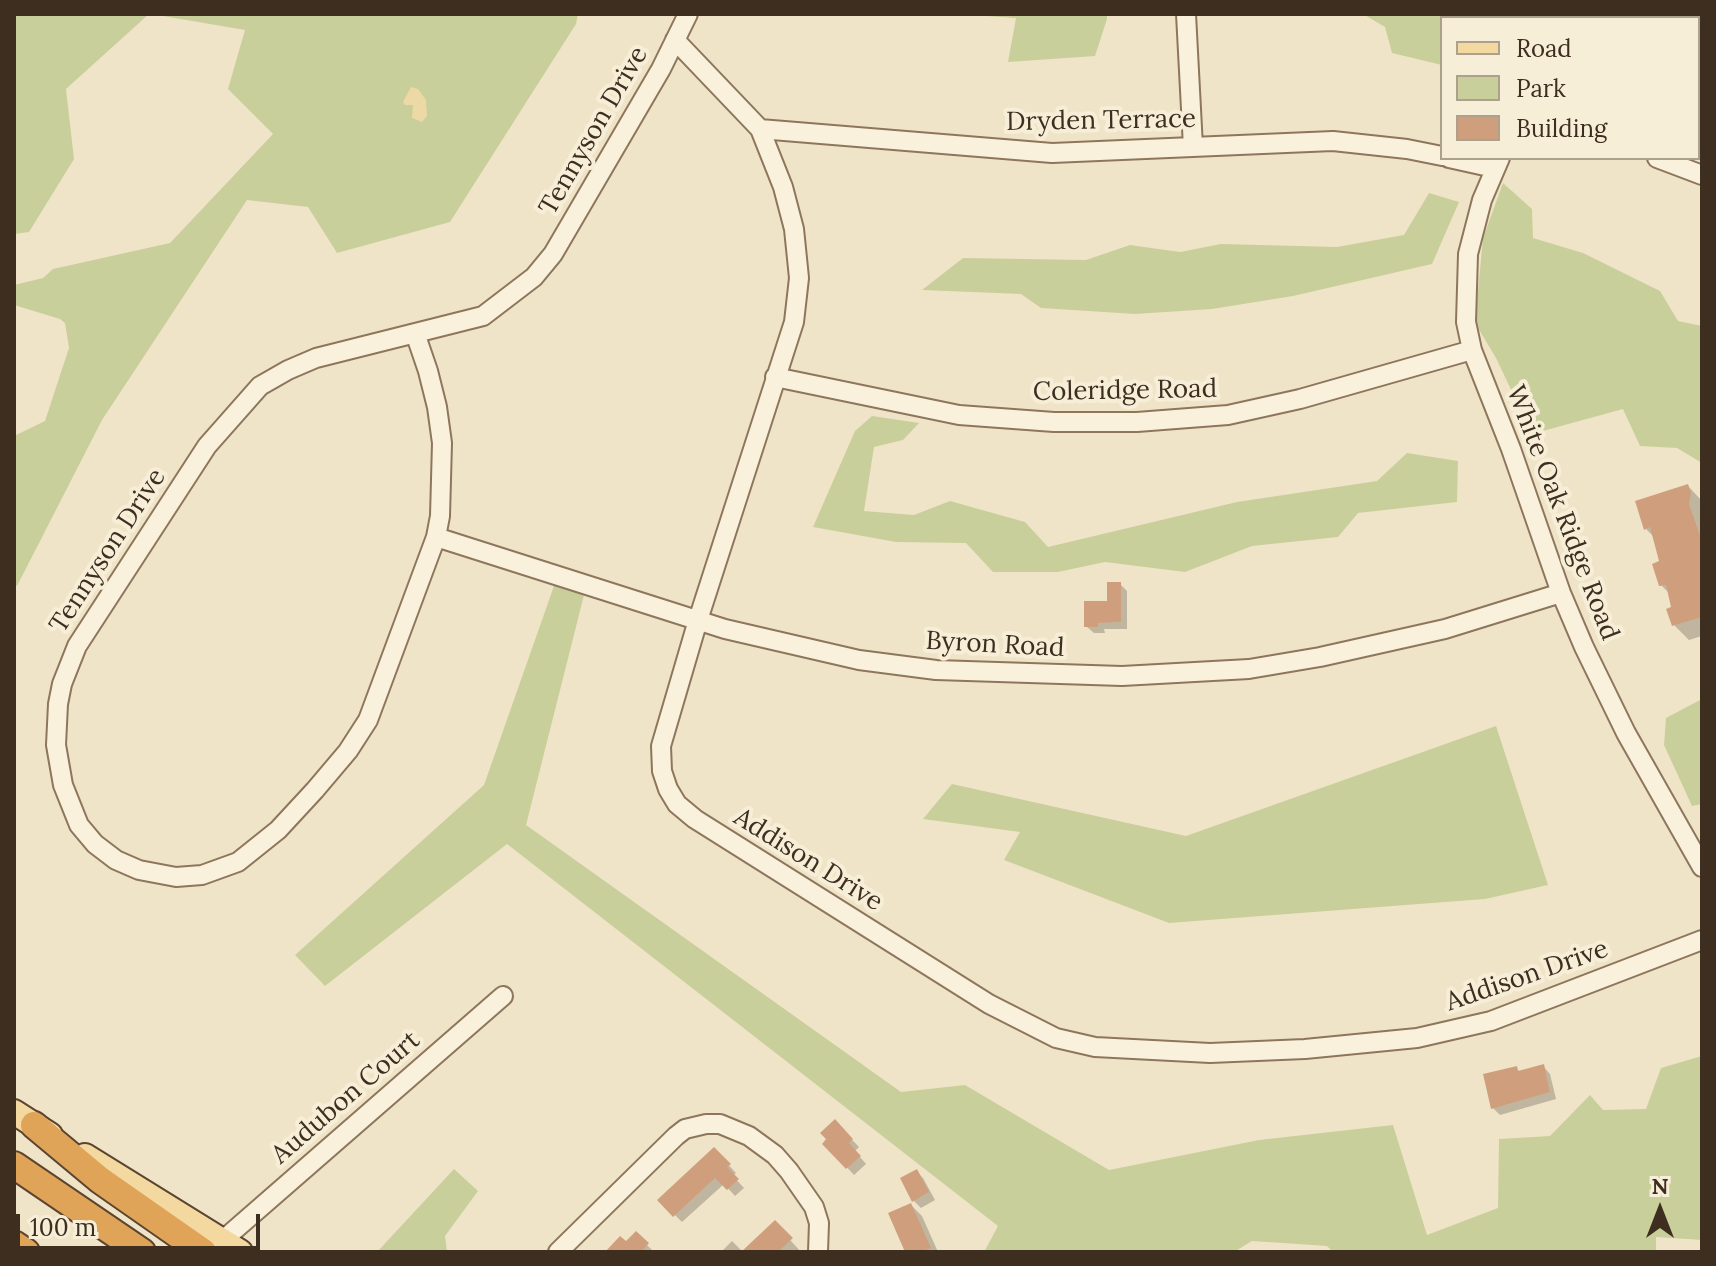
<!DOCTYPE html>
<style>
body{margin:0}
#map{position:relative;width:1716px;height:1266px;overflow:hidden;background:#f0e4c8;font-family:Lora,serif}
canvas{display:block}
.frame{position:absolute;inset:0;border:16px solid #3d2e20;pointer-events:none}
.legend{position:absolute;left:1440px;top:16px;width:260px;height:144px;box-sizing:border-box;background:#f7eed8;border:2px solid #ada18e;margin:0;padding:10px 14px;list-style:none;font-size:24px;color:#3d2e20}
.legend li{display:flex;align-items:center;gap:16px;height:40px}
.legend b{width:40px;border:2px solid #ada18e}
.north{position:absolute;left:1620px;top:1170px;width:80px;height:80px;-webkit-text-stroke:6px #f7eed8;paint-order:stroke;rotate:0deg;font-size:22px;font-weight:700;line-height:32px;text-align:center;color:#3d2e20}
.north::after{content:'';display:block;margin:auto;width:28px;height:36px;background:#3d2e20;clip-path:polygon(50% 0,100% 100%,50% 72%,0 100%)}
.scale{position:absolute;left:16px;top:1214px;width:244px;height:36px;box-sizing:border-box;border:4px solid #3d2e20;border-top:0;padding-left:10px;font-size:24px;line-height:28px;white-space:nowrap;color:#3d2e20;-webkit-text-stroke:6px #f7eed8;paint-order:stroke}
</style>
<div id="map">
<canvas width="1716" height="1266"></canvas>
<div class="frame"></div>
<ul class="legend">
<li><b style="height:10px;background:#f3d9a0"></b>Road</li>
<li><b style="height:22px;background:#c9cf9b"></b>Park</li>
<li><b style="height:22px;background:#cf9f7d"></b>Building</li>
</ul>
<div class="north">N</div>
<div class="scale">100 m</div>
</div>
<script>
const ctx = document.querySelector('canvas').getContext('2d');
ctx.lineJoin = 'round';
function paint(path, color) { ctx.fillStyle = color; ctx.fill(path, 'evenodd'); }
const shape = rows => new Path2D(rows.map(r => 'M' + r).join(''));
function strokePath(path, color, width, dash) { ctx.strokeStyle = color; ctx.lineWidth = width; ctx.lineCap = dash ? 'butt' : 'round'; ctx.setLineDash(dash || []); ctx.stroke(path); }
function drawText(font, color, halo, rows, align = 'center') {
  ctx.font = font + ' Lora,serif'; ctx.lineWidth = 8; ctx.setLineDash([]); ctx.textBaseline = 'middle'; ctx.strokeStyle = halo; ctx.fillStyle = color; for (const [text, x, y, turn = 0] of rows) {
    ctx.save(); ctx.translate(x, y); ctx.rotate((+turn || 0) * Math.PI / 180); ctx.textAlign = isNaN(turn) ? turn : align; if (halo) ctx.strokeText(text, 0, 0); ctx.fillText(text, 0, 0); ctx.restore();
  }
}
const green = shape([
 [14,14,149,14,66,89,74,159,29,232,14,234],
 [151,14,578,14,576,24,450,222,337,253,308,207,247,200,102,420,17,586,14,583,14,436,45,421,69,348,65,323,60,319,14,305,14,285,43,278,53,269,170,243,273,134,228,89,245,30],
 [955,14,1107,14,1107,19,1095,56,1008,62,1016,18],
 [1363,14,1472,14,1475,18,1442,18,1442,65,1392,53,1385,27],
 [1679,14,1702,14,1702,63,1698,61,1698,18,1678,18],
 [1503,183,1532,209,1533,238,1583,253,1660,291,1678,321,1702,326,1702,463,1677,448,1640,446,1623,409,1532,434,1496,358,1475,323,1483,238],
 [1429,193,1459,202,1432,264,1293,296,1212,309,1135,314,1041,308,1021,294,922,290,963,258,1086,260,1130,245,1180,252,1221,244,1337,247,1404,235],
 [872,416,919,423,903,440,874,447,864,511,914,515,950,501,1025,522,1048,547,1237,502,1377,481,1407,453,1458,461,1457,502,1358,513,1338,537,1252,546,1185,572,1105,562,1058,572,993,572,966,543,896,542,813,527,855,431],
 [555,583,584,595,526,825,901,1092,965,1085,1109,1170,1259,1140,1393,1125,1427,1235,1498,1208,1499,1139,1550,1136,1590,1095,1603,1110,1646,1109,1661,1068,1702,1056,1702,1240,1656,1237,1656,1252,1333,1252,1327,1246,1252,1241,1234,1252,984,1252,998,1226,507,844,325,986,295,955,484,785],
 [1702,699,1702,804,1692,806,1664,745,1666,718],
 [1496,726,1548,885,1485,899,1169,923,1004,860,1020,832,923,819,952,784,1186,836],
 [454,1169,478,1191,445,1236,447,1252,377,1252]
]);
const sand = shape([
 [411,87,418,89,426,100,427,116,422,122,412,118,413,105,405,105,403,102]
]);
const shadow = shape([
 [1688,486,1702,501,1702,636,1689,640,1674,625,1670,594,1661,585,1661,562,1655,538,1646,529],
 [1120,584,1127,591,1127,629,1104,629,1105,633,1094,633,1086,626,1109,603],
 [1543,1066,1550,1074,1556,1099,1500,1115,1493,1108,1516,1068,1520,1072],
 [835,1122,859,1147,855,1151,866,1164,854,1175,825,1144],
 [714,1149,736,1173,733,1176,744,1188,735,1196,724,1184,682,1222,660,1200],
 [916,1171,923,1178,935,1200,921,1208,914,1201],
 [911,1205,922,1216,938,1252,907,1252],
 [775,1223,801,1252,744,1252],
 [636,1234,654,1252,608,1252,626,1244],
 [732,1241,743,1252,721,1252]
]);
const building = shape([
 [1688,484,1691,493,1689,504,1702,541,1702,617,1672,626,1666,609,1671,607,1666,585,1659,586,1652,564,1659,561,1650,527,1644,530,1635,501],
 [1107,582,1121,582,1121,622,1098,623,1098,627,1084,627,1084,601,1107,601],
 [1544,1064,1550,1092,1491,1109,1483,1074,1517,1066,1518,1071],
 [835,1119,853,1139,849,1143,861,1156,846,1169,822,1144,826,1139,820,1133],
 [714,1147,731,1164,727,1167,739,1179,727,1190,715,1178,673,1217,657,1200],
 [917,1169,929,1192,912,1202,900,1178],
 [911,1203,931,1248,921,1252,905,1252,888,1213],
 [775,1220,793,1238,778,1252,741,1252],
 [636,1231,649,1243,641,1252,605,1252,620,1236,626,1241]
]);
const minor = shape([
 [1186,14,1193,147],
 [1574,18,1576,14],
 [675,40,760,129,783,187,794,229,799,278,794,322,698,620,661,746,662,771,668,789,677,804,695,819,989,1004,1056,1038,1095,1047,1210,1053,1305,1049,1417,1038,1491,1021,1702,940],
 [760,129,1052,153,1333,141,1407,149,1442,156],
 [1449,158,1494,168],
 [1500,158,1482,200,1468,254,1466,322,1472,350,1511,449,1561,593,1584,647,1626,733,1702,867],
 [1657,158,1702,175],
 [415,333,428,371,437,407,442,443,440,516,436,537,368,720,348,751,315,790,278,830,238,862,202,875,176,877,139,870,116,860,95,844,79,825,63,785,56,745,58,704,62,684,77,646,207,446,260,386,288,370,316,358,483,316,534,277,553,254,661,69,688,14],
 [775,377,959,415,1054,422,1137,422,1228,415,1300,399,1472,350],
 [436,537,725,629,859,660,936,670,1122,676,1249,669,1320,657,1445,629,1561,593],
 [223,1240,503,996],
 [558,1252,676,1136,685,1129,706,1124,720,1124,749,1136,775,1155,789,1171,814,1207,819,1223,818,1252]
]);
const major = shape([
 [14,1112,50,1135],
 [85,1156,240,1252]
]);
const highway = shape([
 [34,1125,100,1180,203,1252],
 [14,1165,142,1252],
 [14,1244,26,1252]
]);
const streetNames = [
 ["Dryden Terrace",1101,121,-1],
 ["Tennyson Drive",594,131,-60],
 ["Coleridge Road",1125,391,-1],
 ["White Oak Ridge Road",1562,513,69],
 ["Tennyson Drive",108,551,-57],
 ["Byron Road",995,645,3],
 ["Addison Drive",808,860,32],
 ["Addison Drive",1527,976,-19],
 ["Audubon Court",346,1098,-41]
];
paint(green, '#c9cf9b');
paint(sand, '#ecd9a5');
paint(shadow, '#0003');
paint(building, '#cf9f7d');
strokePath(minor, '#8d765c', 22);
strokePath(major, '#5b4430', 28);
strokePath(highway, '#5b4430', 30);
strokePath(minor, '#faf1dc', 18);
strokePath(major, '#f3d9a0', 24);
strokePath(highway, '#e0a458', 26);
drawText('26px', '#3d2e20', '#f7eed8', streetNames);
</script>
